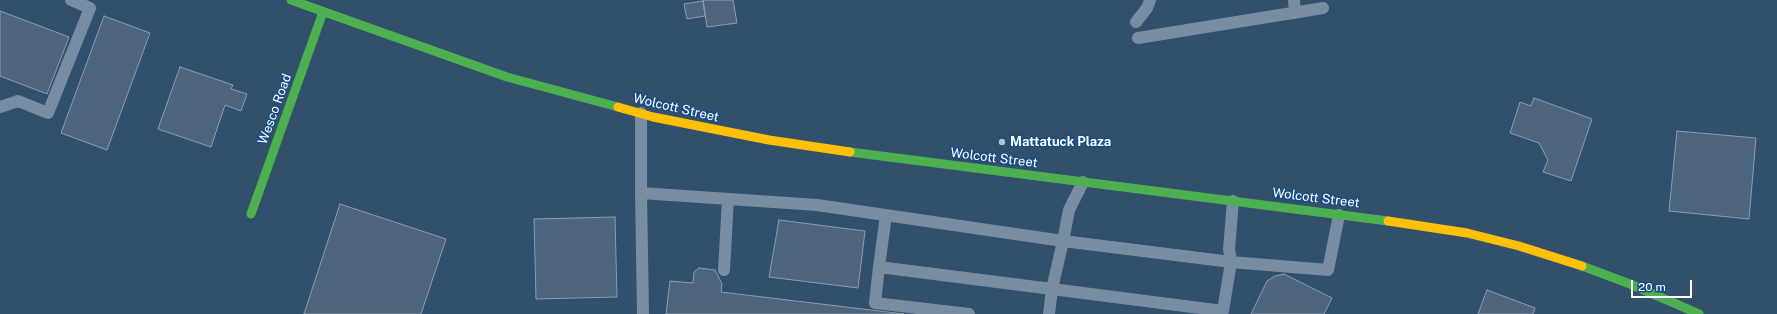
<!DOCTYPE html>
<style>
body{margin:0}
#map{position:relative;width:1777px;height:314px;overflow:hidden;background:#324f6c;font-family:"Public Sans",sans-serif}
canvas{display:block}
.scale{position:absolute;left:1631px;top:280px;width:61px;height:18px;box-sizing:border-box;border:2px solid #fff;border-top:0;padding-left:5px;font-size:12px;line-height:14px;white-space:nowrap;color:#fff;-webkit-text-stroke:3px #194e85;paint-order:stroke}
</style>
<div id="map">
<canvas width="1777" height="314"></canvas>
<div class="scale">20 m</div>
</div>
<script>
const ctx = document.querySelector('canvas').getContext('2d');
ctx.lineJoin = 'round';
function paint(path, color) { ctx.fillStyle = color; ctx.fill(path, 'evenodd'); }
const shape = rows => new Path2D(rows.map(r => 'M' + r).join(''));
function strokePath(path, color, width, dash) { ctx.strokeStyle = color; ctx.lineWidth = width; ctx.lineCap = dash ? 'butt' : 'round'; ctx.setLineDash(dash || []); ctx.stroke(path); }
function drawText(font, color, halo, rows, align = 'center') {
  ctx.font = font + ' "Public Sans",sans-serif'; ctx.lineWidth = 3; ctx.setLineDash([]); ctx.textBaseline = 'middle'; ctx.strokeStyle = halo; ctx.fillStyle = color; for (const [text, x, y, turn = 0] of rows) {
    ctx.save(); ctx.translate(x, y); ctx.rotate((+turn || 0) * Math.PI / 180); ctx.textAlign = isNaN(turn) ? turn : align; if (halo) ctx.strokeText(text, 0, 0); ctx.fillText(text, 0, 0); ctx.restore();
  }
}
const building = shape([
 [703,0,733,0,737,23,707,27,703,0],
 [703,1,705,16,687,19,684,4,703,1],
 [0,11,69,37,47,94,0,76,0,11],
 [104,16,150,33,107,150,61,133,104,16],
 [180,67,233,85,231,89,247,94,241,111,225,105,211,147,158,129,180,67],
 [1534,98,1592,119,1571,181,1543,172,1548,160,1539,143,1510,133,1520,102,1531,106,1534,98],
 [1677,131,1756,138,1749,219,1669,211,1677,131],
 [340,204,446,239,421,314,304,314,340,204],
 [615,217,617,297,536,299,534,219,615,217],
 [779,220,865,231,858,288,769,277,779,220],
 [699,268,715,270,722,284,721,292,904,314,666,314,670,281,693,283,694,272,699,268],
 [1284,274,1332,298,1324,314,1251,314,1267,281,1275,276,1284,274],
 [1487,290,1535,308,1533,314,1478,314,1487,290]
]);
const lane = shape([
 [1294,0,1295,13],
 [1136,22,1147,8,1150,0],
 [1138,38,1323,8],
 [0,107,18,101,48,113,90,8,71,0],
 [641,113,641,193,817,205,1063,241,1052,289,879,267,886,215],
 [1083,182,1069,210,1063,241,1231,262,1229,249,1233,201],
 [641,193,643,314],
 [879,267,875,303,969,314],
 [724,270,728,199],
 [1049,314,1052,289,1223,311,1231,262,1328,270,1339,215]
]);
const fast = shape([
 [291,0,507,77,618,107],
 [850,152,1388,221],
 [251,214,323,12],
 [1582,266,1630,284,1699,314]
]);
const slow = shape([
 [618,107,653,117,769,140,850,152],
 [1388,221,1467,233,1519,246,1582,266]
]);
const markers = [
 [1002,142,4,"#b7c1cc"]
];
const streetNames = [
 ["Wolcott Street",676,108,13],
 ["Wesco Road",275,109,-70],
 ["Wolcott Street",994,158,7],
 ["Wolcott Street",1316,198,7]
];
const poiNames = [
 ["Mattatuck Plaza",1010,142]
];
paint(building, '#4c647c');
strokePath(building, '#8c9eb0', 1);
strokePath(lane, '#788da2', 12);
strokePath(fast, '#4caf50', 9);
strokePath(slow, '#ffc107', 9);
for (const [x, y, r, color] of markers) { const dot = new Path2D(); dot.arc(x, y, r, 0, 2 * Math.PI); ctx.fillStyle = color; ctx.fill(dot); strokePath(dot, '#194e85', 1.5); }
drawText('13px', '#fff', '#194e85', streetNames);
drawText('bold 13px', '#fff', '#194e85', poiNames, 'left');
</script>
